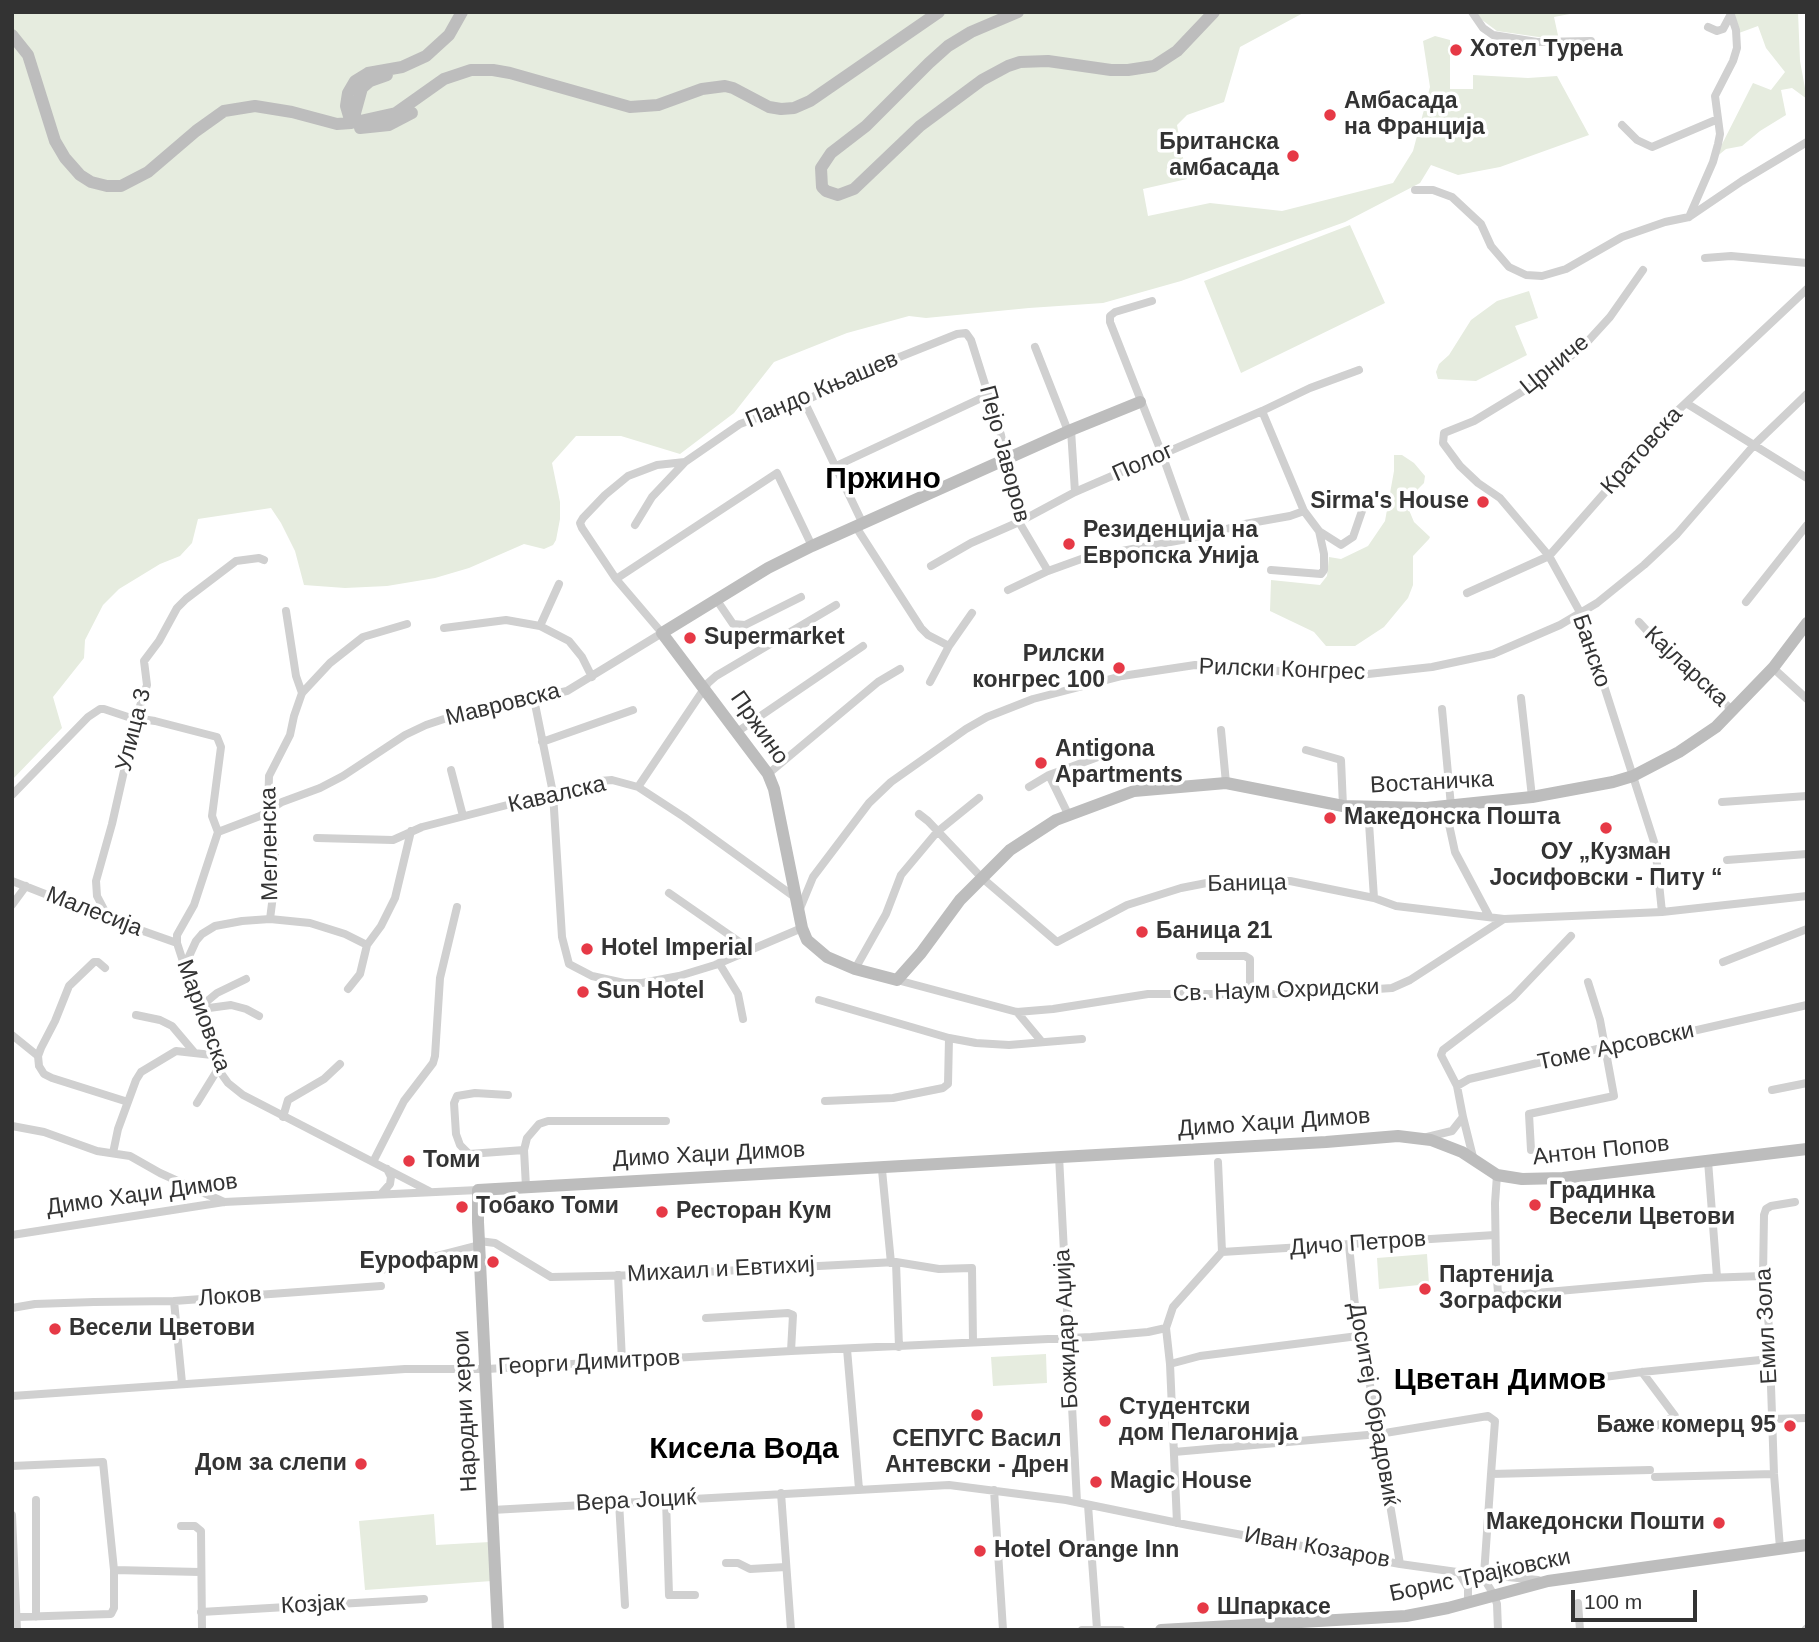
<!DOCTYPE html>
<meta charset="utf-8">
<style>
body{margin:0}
#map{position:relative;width:1819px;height:1642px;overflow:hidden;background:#fff;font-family:Helvetica,sans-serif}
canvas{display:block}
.frame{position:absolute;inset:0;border:14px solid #333;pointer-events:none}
.scale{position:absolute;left:1571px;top:1590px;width:126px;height:32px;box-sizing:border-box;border:4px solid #333;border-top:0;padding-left:9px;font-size:21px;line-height:24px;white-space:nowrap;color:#333;-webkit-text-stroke:5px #fff;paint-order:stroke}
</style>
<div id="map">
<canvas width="1819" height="1642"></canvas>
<div class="frame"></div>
<div class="scale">100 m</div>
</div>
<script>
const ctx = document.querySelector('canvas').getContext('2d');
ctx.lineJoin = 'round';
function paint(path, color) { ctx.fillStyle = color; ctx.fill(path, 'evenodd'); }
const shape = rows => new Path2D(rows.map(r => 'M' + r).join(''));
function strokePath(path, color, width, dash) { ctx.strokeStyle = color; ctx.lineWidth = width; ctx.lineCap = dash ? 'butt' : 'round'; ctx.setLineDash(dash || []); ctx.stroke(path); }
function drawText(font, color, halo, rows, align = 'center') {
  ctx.font = font + ' Helvetica,sans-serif'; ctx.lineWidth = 7; ctx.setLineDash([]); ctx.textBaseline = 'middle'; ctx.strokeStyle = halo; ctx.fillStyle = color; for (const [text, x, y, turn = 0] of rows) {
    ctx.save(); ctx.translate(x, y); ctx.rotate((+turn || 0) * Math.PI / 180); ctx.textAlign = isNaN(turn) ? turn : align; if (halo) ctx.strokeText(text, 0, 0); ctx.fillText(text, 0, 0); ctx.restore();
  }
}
const green = shape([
 [12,12,1305,12,1240,47,1224,102,1187,115,1177,125,1187,179,1143,189,1148,216,1210,203,1282,211,1393,183,1413,151,1430,87,1423,41,1435,36,1450,40,1450,89,1473,89,1473,75,1528,78,1557,76,1589,135,1500,167,1458,175,1431,165,1420,183,1345,222,1181,281,1103,303,1029,308,926,318,909,316,847,333,774,362,734,413,680,454,621,436,576,436,552,463,560,502,560,519,556,540,553,545,544,549,524,544,469,568,435,578,387,586,345,588,304,585,295,551,281,523,271,508,198,519,192,543,180,556,160,564,119,589,103,605,85,640,84,658,53,697,62,728,12,780],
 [1478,12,1580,12,1554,17,1559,40,1497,31,1478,17],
 [1731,12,1798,12,1800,61,1807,99,1792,88,1781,90,1786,115,1760,131,1742,146,1726,149,1715,158,1753,83,1771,90,1785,72,1766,48,1758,26,1739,33],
 [1350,225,1385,303,1241,373,1204,281],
 [1529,291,1538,318,1515,326,1527,355,1476,381,1438,379,1436,372,1439,364,1449,355,1471,320,1497,301],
 [1394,455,1402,455,1414,463,1425,476,1424,483,1414,493,1409,510,1414,522,1430,537,1429,539,1413,556,1413,585,1408,598,1384,627,1355,646,1326,646,1314,632,1270,611,1271,580,1320,585,1327,576,1329,557,1341,559,1368,546,1385,521,1394,471],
 [1427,1254,1429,1284,1379,1289,1377,1258],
 [1046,1354,1047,1383,993,1386,991,1357],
 [434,1514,436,1545,490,1542,492,1581,365,1590,359,1521]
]);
const street = shape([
 [1472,12,1483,28,1493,35,1537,42,1591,41],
 [1708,27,1717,31,1723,29,1731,14],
 [1622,125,1637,140,1652,147,1718,119],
 [1415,190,1433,190,1452,197,1481,224,1491,246,1509,267,1526,275,1542,276,1566,269,1622,237,1665,222,1689,217,1742,181,1807,142],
 [1689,217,1713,162,1718,144,1720,134,1715,96,1733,61,1737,48,1736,30,1730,12],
 [1705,258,1731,256,1807,263],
 [1643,270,1610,317,1589,340,1548,376,1474,421,1444,433,1443,443,1460,466,1478,483,1500,498,1549,556,1581,614,1655,845,1662,912],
 [1152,301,1115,312,1110,316,1110,322,1162,454,1192,538],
 [1035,347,1068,431],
 [804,401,863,524],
 [1686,403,1807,478],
 [1071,430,1075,492],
 [836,466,988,395],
 [1304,511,1319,531,1341,545,1353,537,1363,508],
 [635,525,652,497,685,462],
 [856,527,921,628,928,635,949,646],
 [931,566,971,543,1019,522,1075,492,1262,411,1310,388,1359,370],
 [1271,570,1321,574,1324,570,1324,554,1319,531],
 [616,579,777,473,812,546],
 [559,584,540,626,569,641,582,657,592,677],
 [1008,590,1048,571,1084,558,1192,538,1245,524,1290,516,1304,511,1262,411],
 [1467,593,1549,556,1673,415,1807,289],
 [716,599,733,624,745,625,801,597],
 [1746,602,1807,525],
 [286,611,296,676,302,693],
 [1639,622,1681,668,1734,711],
 [444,628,506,620,540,626],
 [1773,668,1807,699],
 [930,682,949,646,972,613],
 [1521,698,1532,797],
 [534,699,553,793,562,937,569,964,592,976,624,983,642,983,679,976,715,965,802,928],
 [1442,709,1451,806],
 [1221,730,1226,783],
 [737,732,863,646],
 [542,742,633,710],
 [1306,750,1341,760,1343,806],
 [451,770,463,816],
 [768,774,878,682,900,669],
 [1049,775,1068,814],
 [638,787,708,683,716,676,836,605],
 [1029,787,1049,775,1128,746],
 [12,795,88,717,100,709,104,709,128,717,155,721,217,737,221,747,212,816,218,832],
 [1722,802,1807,796],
 [1445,806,1455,852,1489,916],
 [1368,808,1374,898],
 [919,814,928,821,981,877,1057,942,1127,905,1181,888,1222,880,1290,881,1374,898,1396,906,1504,919],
 [317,838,393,840,422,827,600,781,612,780,638,787,684,817,796,898],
 [1727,860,1807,854],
 [12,881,109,919,177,943],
 [669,893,751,950],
 [12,905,26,886],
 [799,911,813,877,869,803,891,782,966,729,987,717,1033,699,1122,676,1195,665,1350,676,1432,667,1493,654,1560,625,1597,603,1644,565,1677,534,1755,444,1807,394],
 [109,919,97,896,96,881,112,824,136,718,147,685,144,661,159,641,177,608,186,599,236,561,259,558,264,560],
 [270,919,275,880,275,843,268,811,269,776,290,735,294,716,302,693,330,663,363,637,407,624],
 [1200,956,1245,956,1250,959,1250,993],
 [1723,962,1807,929],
 [719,963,738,994,743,1019],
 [185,965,196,941,202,934,215,926,242,921,270,919,310,923,345,934,367,945],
 [105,968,98,962,94,962,69,986,55,1021,41,1048,38,1056,39,1066,44,1074,52,1078,128,1102],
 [855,969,886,914,901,875,937,832,979,798],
 [897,980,1017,1012,1053,1009,1148,994,1297,994,1377,989,1392,988,1410,980,1504,919,1662,912,1807,896],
 [348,989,360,974,367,945,381,926,395,898,411,831],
 [819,1000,949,1038,976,1043,1009,1045,1082,1039],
 [203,1005,209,1008,231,1005,246,1009,259,1016],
 [200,1007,217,993,246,979],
 [1017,1012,1042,1042],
 [136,1015,160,1020,172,1026,194,1052],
 [12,1035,38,1056],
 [1457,1086,1469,1079,1606,1047,1662,1038,1807,1005],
 [1772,1090,1807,1083],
 [508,1095,475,1093,457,1096,454,1103,456,1134,460,1145,469,1154,524,1150],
 [825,1101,893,1098,943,1088,948,1084,949,1038],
 [197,1103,218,1069],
 [283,1117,288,1100,324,1079,340,1064],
 [1463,1117,1473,1157],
 [12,1126,44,1132,97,1151,130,1156,160,1173,224,1202],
 [1427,1137,1452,1131,1463,1117,1457,1086,1441,1055,1443,1050,1513,997,1571,936],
 [1531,1150,1529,1114,1614,1096,1600,1020,1588,982],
 [113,1153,118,1129,136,1080,141,1072,176,1051,212,1055],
 [1059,1156,1077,1502],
 [1708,1161,1717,1277],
 [373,1162,404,1101,433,1063,435,1056,440,978,457,907],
 [882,1170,891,1263],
 [1497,1175,1495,1203,1496,1266,1498,1293,1502,1296,1705,1278,1763,1276],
 [526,1187,524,1150,527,1138,539,1124,548,1121,666,1121],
 [429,1191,243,1095,228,1083,218,1069,177,943,177,935,194,905,218,832,260,816,282,802,320,788,343,776,405,735,426,725,465,712,567,691,662,633,616,579,582,528,580,523,583,518,605,495,628,476,657,465,685,462,740,424,804,401,897,358,957,334,966,333,971,340,1001,435,1019,522,1048,571],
 [382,1193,390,1184,391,1177,387,1169],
 [12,1235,224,1202,478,1190],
 [479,1241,495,1243,551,1277,645,1275,896,1262,939,1269,972,1268,973,1342],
 [1349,1245,1358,1336,1370,1385,1400,1564],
 [1222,1252,1495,1235],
 [896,1262,899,1347],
 [382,1270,479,1245],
 [618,1275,622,1361],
 [174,1301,182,1383],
 [12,1308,35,1304,94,1302,174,1301,381,1286],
 [706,1318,788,1313,793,1315,791,1351],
 [847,1349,859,1489],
 [1170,1364,1200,1356,1358,1336],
 [1536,1386,1642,1372,1770,1359],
 [12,1396,405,1369,487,1369,791,1351,1091,1337,1148,1332,1166,1328],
 [1772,1419,1807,1418],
 [1637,1430,1654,1427,1675,1416,1642,1372],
 [1174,1452,1379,1434,1488,1416,1495,1421,1491,1474],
 [12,1466,103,1462,114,1570,114,1608,111,1614,17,1617],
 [1655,1477,1774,1474],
 [994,1490,1003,1630],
 [781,1493,791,1630],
 [666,1499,669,1595,695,1595],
 [619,1502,625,1605],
 [1088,1505,1097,1629],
 [492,1510,949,1485,1066,1500,1188,1525,1400,1564,1457,1572,1538,1580],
 [12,1515,17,1630],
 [1177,1523,1170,1364,1166,1328,1173,1307,1222,1252,1218,1162],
 [181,1526,195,1526,201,1531,202,1630],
 [1780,1548,1774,1474,1769,1327,1763,1276,1764,1215,1766,1209,1771,1206,1795,1202],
 [726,1563,738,1563,750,1569,786,1567],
 [114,1570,200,1572],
 [1459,1573,1468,1588,1468,1602],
 [1484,1575,1491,1474,1650,1470],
 [1476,1576,1486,1582,1494,1595,1497,1604,1498,1630],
 [1578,1603,1580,1630],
 [201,1612,424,1599],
 [36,1617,36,1500],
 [1082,1630,1121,1630],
 [1805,1630,1807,1628]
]);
const secondary = shape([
 [1018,12,971,32,948,46,929,63,866,126,831,153,821,168,822,187,826,191,838,195,854,189,920,126,982,80,1008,66,1020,62,1048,61,1111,70,1128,70,1154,66,1177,51,1214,12],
 [12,35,28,55,55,141,65,158,80,175,91,182,107,186,121,186,148,172,196,131,224,111,255,106,292,112,337,124,351,123,396,113,444,79,471,70,493,70,510,73,630,107,658,105,702,89,725,86,733,88,769,107,781,109,794,108,810,101,939,12],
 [351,123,346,106,348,93,355,81,368,73,402,67,426,56,449,35,462,12],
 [351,123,354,117,362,88,370,81,387,75],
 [360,128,389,125,412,113],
 [1140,402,1071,430,812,546,768,568,662,633,768,774,774,789,802,928,807,940,827,957,855,969,897,980,921,953,960,900,1010,850,1056,820,1134,791,1226,783,1343,806,1426,808,1532,797,1613,782,1633,776,1679,752,1716,727,1773,668,1807,623],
 [498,1630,478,1222,478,1190,1326,1142,1398,1136,1431,1140,1462,1152,1497,1175,1522,1179,1563,1178,1807,1149],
 [1161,1630,1406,1616,1448,1608,1548,1581,1807,1545]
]);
const markers = [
 [1456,50,7,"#e63946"],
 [1330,115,7,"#e63946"],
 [1293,156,7,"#e63946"],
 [1483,502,7,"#e63946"],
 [1069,544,7,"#e63946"],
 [690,638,7,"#e63946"],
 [1119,668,7,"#e63946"],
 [1041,763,7,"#e63946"],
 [1330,818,7,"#e63946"],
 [1606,828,7,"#e63946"],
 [1142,932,7,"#e63946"],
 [587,949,7,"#e63946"],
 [583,992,7,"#e63946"],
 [409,1161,7,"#e63946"],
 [1535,1205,7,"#e63946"],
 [462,1207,7,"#e63946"],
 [662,1212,7,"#e63946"],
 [493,1262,7,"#e63946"],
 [1425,1289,7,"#e63946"],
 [55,1329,7,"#e63946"],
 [977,1415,7,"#e63946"],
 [1105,1421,7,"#e63946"],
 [1790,1426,7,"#e63946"],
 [361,1464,7,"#e63946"],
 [1096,1482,7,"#e63946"],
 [1719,1523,7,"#e63946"],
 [980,1551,7,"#e63946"],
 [1203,1608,7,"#e63946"]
];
const poiNames = [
 ["Хотел Турена",1470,50],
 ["Амбасада",1344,102],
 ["на Франција",1344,128],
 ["Британска",1279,143,"right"],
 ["амбасада",1279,169,"right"],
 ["Sirma's House",1469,502,"right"],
 ["Резиденција на",1083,531],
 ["Европска Унија",1083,557],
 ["Supermarket",704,638],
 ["Рилски",1105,655,"right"],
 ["конгрес 100",1105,681,"right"],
 ["Antigona",1055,750],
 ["Apartments",1055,776],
 ["Македонска Пошта",1344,818],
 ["ОУ „Кузман",1606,853,"center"],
 ["Јосифовски - Питу “",1606,879,"center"],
 ["Баница 21",1156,932],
 ["Hotel Imperial",601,949],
 ["Sun Hotel",597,992],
 ["Томи",423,1161],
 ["Градинка",1549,1192],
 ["Весели Цветови",1549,1218],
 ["Тобако Томи",476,1207],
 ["Ресторан Кум",676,1212],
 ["Еурофарм",479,1262,"right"],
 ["Партенија",1439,1276],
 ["Зографски",1439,1302],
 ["Весели Цветови",69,1329],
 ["Студентски",1119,1408],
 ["дом Пелагонија",1119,1434],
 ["Баже комерц 95",1776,1426,"right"],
 ["СЕПУГС Васил",977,1440,"center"],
 ["Антевски - Дрен",977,1466,"center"],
 ["Дом за слепи",347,1464,"right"],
 ["Magic House",1110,1482],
 ["Македонски Пошти",1705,1523,"right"],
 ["Hotel Orange Inn",994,1551],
 ["Шпаркасе",1217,1608]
];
const streetNames = [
 ["Црниче",1555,365,-39],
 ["Пандо Књашев",822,390,-23],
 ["Кратовска",1642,451,-48],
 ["Пејо Јаворов",1004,454,75],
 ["Полог",1143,463,-24],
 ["Банско",1591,651,71],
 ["Кајларска",1686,667,43],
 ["Рилски Конгрес",1282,670,2],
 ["Мавровска",503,705,-14],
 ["Пржино",759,728,55],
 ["Улица 3",134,730,-76],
 ["Востаничка",1432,783,-3],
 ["Кавалска",557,795,-13],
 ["Мегленска",270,844,-91],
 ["Баница",1247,884,-1],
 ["Малесија",94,912,21],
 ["Св. Наум Охридски",1276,991,-2],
 ["Мариовска",203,1016,70],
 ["Томе Арсовски",1616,1047,-12],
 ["Димо Хаџи Димов",1274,1123,-4],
 ["Антон Попов",1601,1151,-6],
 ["Димо Хаџи Димов",709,1155,-3],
 ["Димо Хаџи Димов",142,1195,-8],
 ["Дичо Петров",1358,1244,-4],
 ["Михаил и Евтихиј",721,1270,-3],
 ["Локов",230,1297,-4],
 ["Емил Зола",1767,1326,-93],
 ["Божидар Аџија",1067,1329,-93],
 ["Георги Димитров",589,1363,-3],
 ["Доситеј Обрадовиќ",1373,1404,80],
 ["Народни херои",466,1411,-93],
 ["Вера Јоциќ",636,1501,-3],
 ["Иван Козаров",1317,1548,10],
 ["Борис Трајковски",1480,1576,-12],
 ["Козјак",313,1605,-3]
];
const districtNames = [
 ["Пржино",883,480],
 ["Цветан Димов",1500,1381],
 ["Кисела Вода",744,1450]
];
paint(green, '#e6ecdf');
strokePath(street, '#d0d0d0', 8);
strokePath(secondary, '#bdbdbd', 12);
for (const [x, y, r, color] of markers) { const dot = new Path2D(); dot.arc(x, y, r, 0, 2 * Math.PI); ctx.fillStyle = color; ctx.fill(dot); strokePath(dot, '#fff', 2.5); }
drawText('bold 23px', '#333', '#fff', poiNames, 'left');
drawText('23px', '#333', '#fff', streetNames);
drawText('bold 30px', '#000', '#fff', districtNames);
</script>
